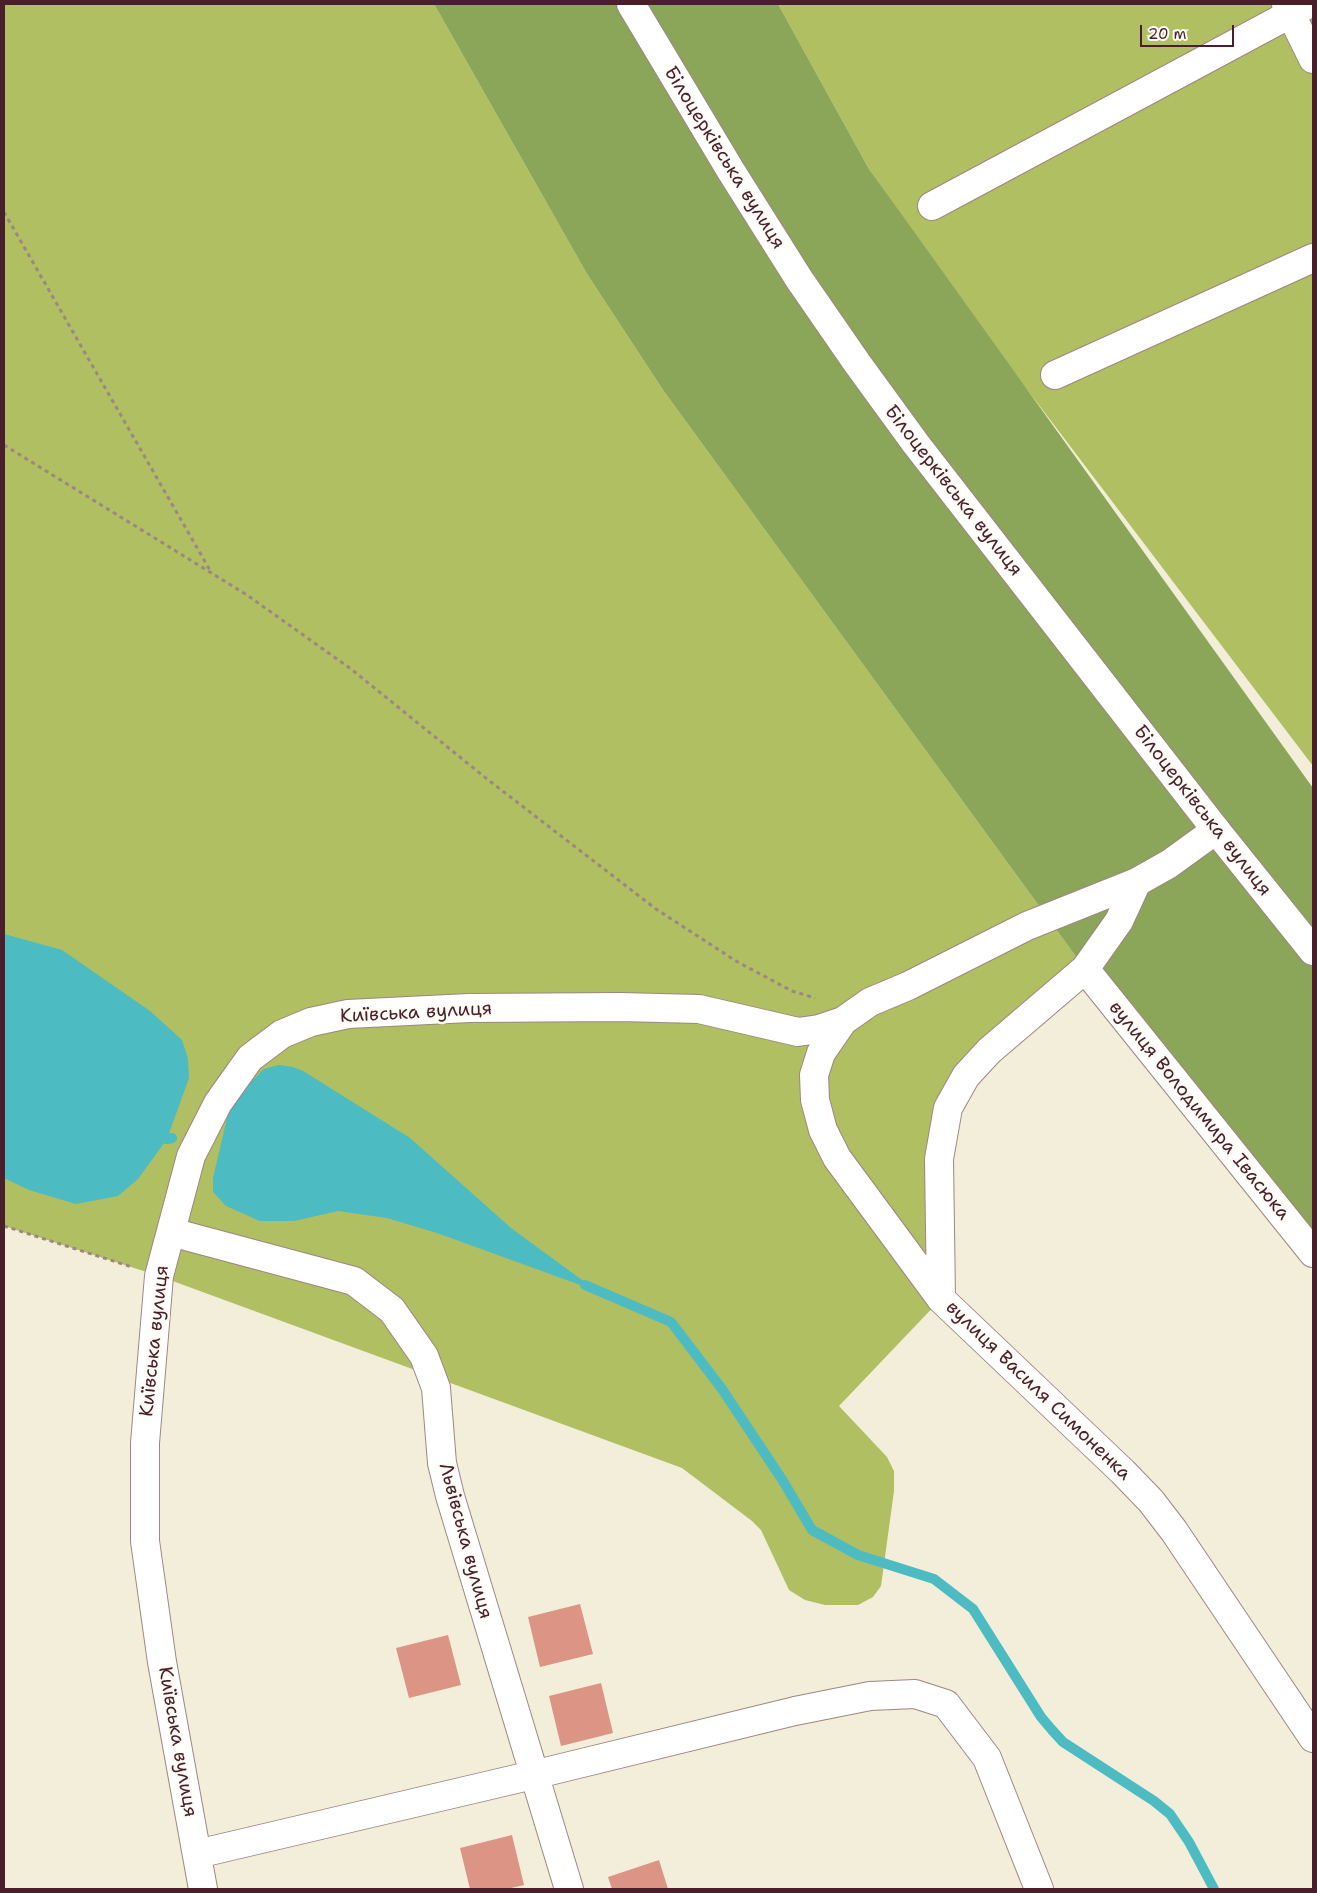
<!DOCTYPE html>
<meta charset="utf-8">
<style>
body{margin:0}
#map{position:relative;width:1317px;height:1893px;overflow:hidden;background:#f2eed9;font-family:"Shantell Sans",sans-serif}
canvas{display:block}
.frame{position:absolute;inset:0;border:5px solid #4a1f2b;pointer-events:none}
.scale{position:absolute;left:1140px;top:25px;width:94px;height:22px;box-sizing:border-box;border:2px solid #4a1f2b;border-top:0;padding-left:6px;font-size:15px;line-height:18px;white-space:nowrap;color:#4a1f2b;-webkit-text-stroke:4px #fdfcf7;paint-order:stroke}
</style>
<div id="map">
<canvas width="1317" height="1893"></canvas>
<div class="frame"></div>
<div class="scale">20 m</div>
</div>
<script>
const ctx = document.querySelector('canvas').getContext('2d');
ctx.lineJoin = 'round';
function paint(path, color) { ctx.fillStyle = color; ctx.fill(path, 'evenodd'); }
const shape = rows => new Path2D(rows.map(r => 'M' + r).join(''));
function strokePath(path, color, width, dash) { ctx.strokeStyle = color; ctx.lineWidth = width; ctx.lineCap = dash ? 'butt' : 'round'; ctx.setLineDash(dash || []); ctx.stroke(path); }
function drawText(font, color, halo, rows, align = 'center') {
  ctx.font = font + ' "Shantell Sans",sans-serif'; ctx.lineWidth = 5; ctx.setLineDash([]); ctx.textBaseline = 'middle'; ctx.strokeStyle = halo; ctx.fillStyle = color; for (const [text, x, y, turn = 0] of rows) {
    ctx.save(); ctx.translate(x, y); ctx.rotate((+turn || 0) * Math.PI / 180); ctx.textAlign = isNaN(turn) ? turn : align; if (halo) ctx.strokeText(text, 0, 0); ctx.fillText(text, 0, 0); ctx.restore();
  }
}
const green = shape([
 [4,4,434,4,587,274,663,390,1085,969,948,1108,941,1299,839,1406,887,1457,894,1471,894,1491,881,1586,873,1597,858,1605,825,1605,805,1600,789,1590,761,1530,752,1521,682,1468,159,1276,4,1226],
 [778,4,1313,4,1313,766,969,313,869,169]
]);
const forest = shape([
 [434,4,778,4,869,169,1313,788,1313,1253,1085,969,663,390,587,274]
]);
const water = shape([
 [4,934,62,950,150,1011,182,1040,188,1059,189,1078,167,1139,138,1179,118,1196,76,1204,29,1190,4,1178],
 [279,1065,293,1067,303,1071,410,1138,511,1228,597,1291,437,1233,387,1218,338,1211,294,1221,260,1221,226,1206,213,1192,213,1178,228,1114,248,1085,264,1069]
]);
const stream = shape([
 [154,1134,167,1139,172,1138],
 [585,1285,671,1322,722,1389,783,1481,812,1530,858,1555,934,1579,973,1609,1041,1717,1052,1730,1063,1742,1154,1801,1170,1814,1189,1842,1214,1889]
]);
const building = shape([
 [580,1604,593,1654,540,1667,528,1617],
 [448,1635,461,1685,409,1698,396,1648],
 [601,1683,613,1733,561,1746,549,1696],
 [512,1835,524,1885,507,1889,470,1889,460,1848],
 [659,1860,668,1889,612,1889,608,1877]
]);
const path = shape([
 [4,212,211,572],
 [4,445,247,595,351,669,487,779,656,909,736,961,792,991,815,998],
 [4,1226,132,1267]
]);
const minor = shape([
 [1286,4,1313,59],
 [932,206,1309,4],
 [1055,375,1313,258],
 [1137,882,1119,921,1085,969,989,1051,966,1076,948,1108,939,1159,941,1299,1123,1472,1151,1501,1174,1531,1313,1738],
 [1085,969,1313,1253],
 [843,1021,821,1053,814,1075,815,1100,823,1130,837,1158,941,1299],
 [171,1232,354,1281,392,1310,424,1356,436,1388,442,1463,450,1496,569,1889],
 [197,1854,533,1775,795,1711,870,1696,915,1694,946,1704,987,1758,1039,1889],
 [203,1889,162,1662,145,1541,145,1443,159,1276,191,1156,218,1103,250,1058,282,1034,311,1022,348,1014,469,1008,620,1007,699,1009,798,1032,819,1029,843,1021,870,1002,908,986,1027,926,1137,882,1169,864,1216,830]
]);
const major = shape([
 [631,4,731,171,799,279,857,363,916,444,1216,830,1313,951]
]);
const streetNames = [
 ["Білоцерківська вулиця",724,158,58],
 ["Білоцерківська вулиця",953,491,52],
 ["Білоцерківська вулиця",1202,811,52],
 ["Київська вулиця",416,1013,-3],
 ["вулиця Володимира Івасюка",1199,1111,51],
 ["Київська вулиця",155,1341,-84],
 ["вулиця Василя Симоненка",1038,1391,44],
 ["Львівська вулиця",465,1541,75],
 ["Київська вулиця",177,1742,80]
];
paint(green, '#afbf62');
paint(forest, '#8ba658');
paint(water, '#4cbbc2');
strokePath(stream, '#4cbbc2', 10);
paint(building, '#dc9484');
strokePath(minor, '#9e8682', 30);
strokePath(major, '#9e8682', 30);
strokePath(path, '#9e8682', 3, [4, 4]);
strokePath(minor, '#fff', 28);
strokePath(major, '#fff', 28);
drawText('19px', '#4a1f2b', '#fdfcf7', streetNames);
</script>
